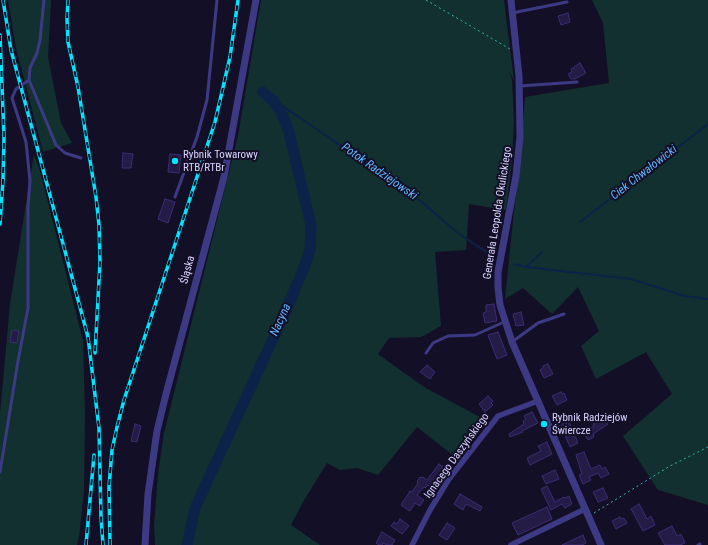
<!DOCTYPE html>
<meta charset="utf-8">
<style>
body{margin:0}
canvas{display:block;background:#130f26}
</style>
<canvas width="708" height="545"></canvas>
<script>
const ctx = document.querySelector('canvas').getContext('2d');
ctx.lineJoin = 'round';
function paint(path, color) { ctx.fillStyle = color; ctx.fill(path, 'evenodd'); }
const shape = rows => new Path2D(rows.map(r => 'M' + r).join(''));
function strokePath(path, color, width, dash) { ctx.strokeStyle = color; ctx.lineWidth = width; ctx.lineCap = dash ? 'butt' : 'round'; ctx.setLineDash(dash || []); ctx.stroke(path); }
function drawText(font, color, halo, rows, align = 'center') {
  ctx.font = font + ' "Roboto Condensed",sans-serif'; ctx.lineWidth = 4; ctx.setLineDash([]); ctx.textBaseline = 'middle'; ctx.strokeStyle = halo; ctx.fillStyle = color; for (const [text, x, y, turn = 0] of rows) {
    ctx.save(); ctx.translate(x, y); ctx.rotate((+turn || 0) * Math.PI / 180); ctx.textAlign = isNaN(turn) ? turn : align; if (halo) ctx.strokeText(text, 0, 0); ctx.fillText(text, 0, 0); ctx.restore();
  }
}
const green = shape([
 [8,0,51,0,48,57,61,123,72,143,43,152,16,48],
 [261,0,504,0,514,81,509,70,512,80,514,119,512,159,506,210,469,204,466,250,435,252,441,326,421,337,389,338,378,354,424,387,487,421,459,460,417,427,378,475,357,468,340,470,327,463,303,502,291,525,320,545,155,545,154,526,158,474,164,433,238,136],
 [592,0,708,0,708,505,658,490,623,436,672,394,646,352,596,379,581,346,599,331,578,287,552,314,523,288,505,299,514,211,518,182,525,97,609,83,603,23],
 [34,154,40,171,83,341,85,414,84,491,79,537,77,545,0,545,0,414,10,304]
]);
const stream = shape([
 [265,94,372,167,422,202,454,230,480,248,491,254],
 [580,222,708,124],
 [514,264,526,267,631,279,685,296,708,299],
 [526,267,542,252]
]);
const river = shape([
 [187,545,195,508,284,315,304,268,310,250,311,225,288,129,281,112,273,101,263,92]
]);
const building = shape([
 [568,13,570,22,561,25,558,16,568,13],
 [580,63,586,73,575,79,571,79,568,74,572,72,571,69,574,68,574,67,580,63],
 [123,153,133,154,131,168,122,168,123,153],
 [170,154,181,155,179,173,168,172,170,154],
 [165,199,175,202,168,223,158,219,165,199],
 [494,304,497,321,485,323,483,313,486,312,486,305,494,304],
 [521,312,524,325,516,326,513,314,521,312],
 [12,330,19,331,17,343,10,342,12,330],
 [498,332,507,355,497,359,488,335,498,332],
 [548,364,553,374,544,378,540,370,543,368,543,366,548,364],
 [427,365,435,372,430,379,420,372,427,365],
 [561,392,562,394,564,393,567,400,557,405,552,396,561,392],
 [488,396,493,401,491,403,493,405,485,412,479,404,488,396],
 [532,412,538,423,522,431,523,432,510,437,509,434,524,424,523,421,526,419,524,416,532,412],
 [603,416,608,424,593,434,594,437,588,440,584,432,594,426,593,424,603,416],
 [565,420,566,423,569,422,578,443,570,447,563,431,561,432,557,424,565,420],
 [135,424,141,426,137,442,131,441,135,424],
 [547,442,552,454,530,465,527,458,541,451,538,446,547,442],
 [584,452,591,469,600,465,602,469,605,467,609,474,601,478,598,473,589,477,591,480,583,484,579,475,582,474,576,455,584,452],
 [439,464,443,467,441,469,445,472,431,488,428,485,425,488,424,487,417,495,424,500,420,506,415,503,410,511,401,505,410,491,412,492,418,483,417,482,420,477,422,478,423,477,427,480,439,464],
 [555,470,559,479,546,484,542,476,555,470],
 [547,486,555,502,564,497,565,498,569,496,572,504,565,508,562,504,551,510,541,489,547,486],
 [603,488,608,498,598,502,593,492,603,488],
 [460,494,482,507,480,511,466,504,463,510,454,504,460,494],
 [639,504,647,519,651,516,655,525,643,531,631,509,639,504],
 [547,507,552,519,518,535,512,523,547,507],
 [620,517,621,519,624,518,627,523,616,529,612,521,620,517],
 [400,519,409,526,402,534,391,526,394,522,397,524,400,519],
 [447,523,455,528,447,540,439,535,447,523],
 [672,526,677,536,681,534,685,543,680,545,665,545,658,533,672,526],
 [382,532,395,540,392,545,387,545,383,543,382,545,379,545,376,543,382,532],
 [583,535,586,543,582,545,562,545,583,535]
]);
const path = shape([
 [426,0,510,49],
 [594,513,670,466,708,447]
]);
const service = shape([
 [44,0,40,40,37,53,30,68,29,80,56,145,65,153,81,158],
 [512,13,567,2],
 [520,86,577,82],
 [175,197,197,137,207,100,217,0],
 [512,342,538,323,564,314],
 [426,353,433,343,448,336,475,335,504,322],
 [0,472,18,361,28,308,28,206,30,181,26,142,12,98,16,89,29,80],
 [698,545,700,544]
]);
const minor = shape([
 [412,545,430,510,449,479,498,416,538,401],
 [511,545,585,509]
]);
const tertiary = shape([
 [511,0,519,76,520,137,516,176,498,272,498,287,500,305,512,342,601,545],
 [145,545,148,494,157,431,166,394,224,177,256,0]
]);
const rail = shape([
 [3,0,11,50,88,337,99,428,101,517,103,545],
 [68,0,67,19,68,42,78,87,96,197,99,225,100,262,95,353],
 [0,35,4,137,3,180,0,224],
 [86,545,94,455],
 [110,545,109,487,112,450,117,427,124,400,215,122,230,57,238,0]
]);
const markers = [
 [175,161,4,"#00e5ff"],
 [544,424,4,"#00e5ff"]
];
const poiNames = [
 ["Rybnik Towarowy",183,155],
 ["RTB/RTBr",183,168],
 ["Rybnik Radziejów",552,418],
 ["Świercze",552,431]
];
const streetNames = [
 ["Generała Leopolda Okulickiego",498,213,-81],
 ["Śląska",188,270,-75],
 ["Ignacego Daszyńskiego",457,456,-54]
];
const waterNames = [
 ["Potok Radziejowski",379,172,35],
 ["Ciek Chwałowicki",644,173,-38],
 ["Nacyna",281,320,-66]
];
paint(green, '#12302f');
strokePath(stream, '#0c2248', 2);
strokePath(river, '#0c2248', 11);
paint(building, '#241b47');
strokePath(building, '#3b2d73', 1);
strokePath(path, '#2fb8b0', 1, [2, 3]);
strokePath(service, '#3d3a85', 3);
strokePath(minor, '#3d3a85', 5.5);
strokePath(tertiary, '#3d3a85', 7);
strokePath(rail, '#00e5ff', 3.5);
strokePath(rail, '#130f26', 2, [6]);
for (const [x, y, r, color] of markers) { const dot = new Path2D(); dot.arc(x, y, r, 0, 2 * Math.PI); ctx.fillStyle = color; ctx.fill(dot); strokePath(dot, '#130f26', 1.5); }
drawText('11px', '#d9d4ff', '#130f26', poiNames, 'left');
drawText('11px', '#d9d4ff', '#130f26', streetNames);
drawText('italic 12px', '#62b6ff', '#130f26', waterNames);
</script>
